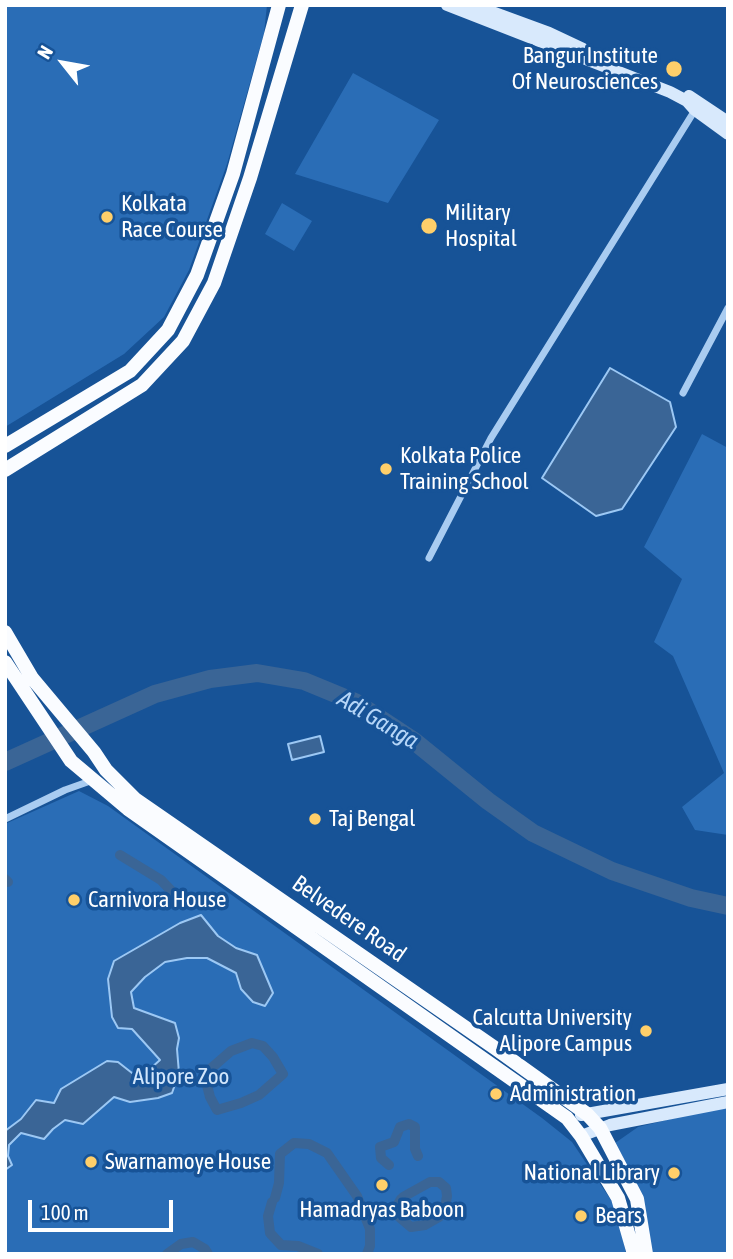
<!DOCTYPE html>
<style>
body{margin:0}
#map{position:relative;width:733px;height:1259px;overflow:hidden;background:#175397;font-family:"Asap Condensed",sans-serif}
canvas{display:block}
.frame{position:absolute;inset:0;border:7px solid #fff;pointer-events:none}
.north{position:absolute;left:28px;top:28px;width:70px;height:70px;-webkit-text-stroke:5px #175397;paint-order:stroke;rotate:301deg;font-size:19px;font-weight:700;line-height:28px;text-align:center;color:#fff}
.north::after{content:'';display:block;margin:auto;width:24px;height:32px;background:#fff;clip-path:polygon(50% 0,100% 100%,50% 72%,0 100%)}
.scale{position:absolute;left:28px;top:1200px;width:145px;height:32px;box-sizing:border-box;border:4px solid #fff;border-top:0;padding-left:9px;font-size:21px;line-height:24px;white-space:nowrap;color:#fff;-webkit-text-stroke:5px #175397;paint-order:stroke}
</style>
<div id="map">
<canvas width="733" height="1259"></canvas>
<div class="frame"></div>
<div class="north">N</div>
<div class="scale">100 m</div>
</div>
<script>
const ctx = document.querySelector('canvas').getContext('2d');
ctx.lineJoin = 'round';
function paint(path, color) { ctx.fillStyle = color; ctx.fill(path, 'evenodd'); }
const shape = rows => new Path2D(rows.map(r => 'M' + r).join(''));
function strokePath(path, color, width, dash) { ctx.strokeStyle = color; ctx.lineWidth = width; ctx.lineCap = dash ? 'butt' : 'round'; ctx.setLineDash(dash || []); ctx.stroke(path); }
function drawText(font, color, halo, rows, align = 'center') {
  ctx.font = font + ' "Asap Condensed",sans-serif'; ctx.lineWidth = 7; ctx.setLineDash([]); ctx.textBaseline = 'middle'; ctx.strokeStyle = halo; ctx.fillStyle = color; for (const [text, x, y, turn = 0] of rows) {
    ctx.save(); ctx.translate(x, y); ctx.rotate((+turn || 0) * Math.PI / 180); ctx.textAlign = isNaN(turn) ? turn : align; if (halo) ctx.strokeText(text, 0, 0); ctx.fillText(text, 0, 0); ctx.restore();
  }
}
const green = shape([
 [5,5,267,5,264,33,227,164,189,270,164,317,124,354,5,427],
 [353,73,439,120,388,203,295,174],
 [282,203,312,221,294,251,265,234],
 [702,434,728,448,728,835,695,830,682,807,724,773,673,656,654,642,682,579,644,547],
 [79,791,108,806,542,1118,572,1142,617,1209,626,1254,5,1254,5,824],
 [728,1105,728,1254,645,1254,631,1198,608,1148,638,1127]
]);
const water = shape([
 [610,368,670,402,676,427,622,509,596,516,542,478,610,368],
 [320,736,324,752,292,760,288,744,320,736],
 [201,915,218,936,236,948,257,955,273,993,265,1006,253,1002,241,989,236,973,207,958,187,958,165,962,145,977,131,992,134,1008,175,1023,179,1038,177,1049,179,1073,172,1093,158,1098,130,1102,114,1097,83,1124,65,1120,53,1129,44,1139,21,1133,9,1145,8,1156,12,1165,5,1170,5,1131,21,1119,36,1100,54,1103,61,1089,107,1061,118,1062,132,1073,151,1068,160,1060,132,1029,118,1028,112,1017,108,979,114,961,180,923,201,915]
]);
const canal = shape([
 [120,855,161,880,181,901],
 [5,879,8,882],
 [205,1077,210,1097,217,1110,241,1103,259,1095,283,1074,273,1057,263,1046,252,1043,231,1051,208,1071],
 [389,1165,381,1158,380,1147,394,1142,400,1127,409,1124,415,1127,415,1149,418,1156],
 [275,1198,279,1183,280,1154,294,1143,309,1144,327,1153,357,1196,370,1229,370,1246,367,1254],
 [401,1199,397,1206,398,1216,411,1227,425,1225,439,1217,445,1208,447,1196,446,1188,439,1182,430,1182,403,1197],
 [272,1202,268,1216,270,1233,281,1245,298,1246,318,1254],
 [167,1254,181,1244,193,1242,205,1249,208,1254]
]);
const river = shape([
 [5,762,155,694,210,679,257,673,304,681,355,702,414,741,488,801,533,833,612,871,691,898,728,906]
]);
const minor = shape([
 [683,393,728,308],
 [429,558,491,438,695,110],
 [5,819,65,790,93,780]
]);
const secondary = shape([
 [447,5,670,92,687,101,695,110,728,134],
 [473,5,549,33,583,49],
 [689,96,728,122],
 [581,1115,728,1089],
 [581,1136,610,1125,728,1102]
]);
const trunk = shape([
 [5,446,130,371,168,330,197,275,233,174,279,5],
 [5,470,142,385,183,341,214,283,250,178,302,5],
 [5,632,32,678,94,752,106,770,135,799,495,1048,587,1114,600,1128,637,1199,646,1254],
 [5,662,71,761,128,809,567,1118,581,1136,618,1198,634,1254]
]);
const markers = [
 [674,69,9,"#ffcf6a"],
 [107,217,7,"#ffcf6a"],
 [429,226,9,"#ffcf6a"],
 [386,469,7,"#ffcf6a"],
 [315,819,7,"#ffcf6a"],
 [74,900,7,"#ffcf6a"],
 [646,1031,7,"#ffcf6a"],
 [496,1094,7,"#ffcf6a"],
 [91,1162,7,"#ffcf6a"],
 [674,1173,7,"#ffcf6a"],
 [382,1185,7,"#ffcf6a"],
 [581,1216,7,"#ffcf6a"]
];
const poiNames = [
 ["Bangur Institute",658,56,"right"],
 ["Of Neurosciences",658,82,"right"],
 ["Kolkata",121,204],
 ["Race Course",121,230],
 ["Military",445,213],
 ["Hospital",445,239],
 ["Kolkata Police",400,456],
 ["Training School",400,482],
 ["Taj Bengal",329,819],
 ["Carnivora House",88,900],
 ["Calcutta University",632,1018,"right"],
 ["Alipore Campus",632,1044,"right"],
 ["Administration",510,1094],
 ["Swarnamoye House",105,1162],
 ["National Library",660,1173,"right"],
 ["Hamadryas Baboon",382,1210,"center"],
 ["Bears",595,1216]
];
const streetNames = [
 ["Belvedere Road",349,919,35]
];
const parkNames = [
 ["Alipore Zoo",181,1077]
];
const waterNames = [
 ["Adi Ganga",378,720,31]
];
paint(green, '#2a6db6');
paint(water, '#3a6596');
strokePath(water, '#9cc8f4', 2);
strokePath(canal, '#3a6596', 10);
strokePath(river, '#3a6596', 18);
strokePath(minor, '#a9ccf1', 7);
strokePath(secondary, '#d8e9fc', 12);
strokePath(trunk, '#fafcff', 14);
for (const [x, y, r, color] of markers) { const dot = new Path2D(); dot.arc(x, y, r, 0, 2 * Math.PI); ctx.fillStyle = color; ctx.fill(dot); strokePath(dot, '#175397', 2.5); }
drawText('23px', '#fff', '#175397', poiNames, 'left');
drawText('23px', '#fff', '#175397', streetNames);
drawText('23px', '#d1e6fc', '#175397', parkNames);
drawText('italic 24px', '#b6d6f8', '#175397', waterNames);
</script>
